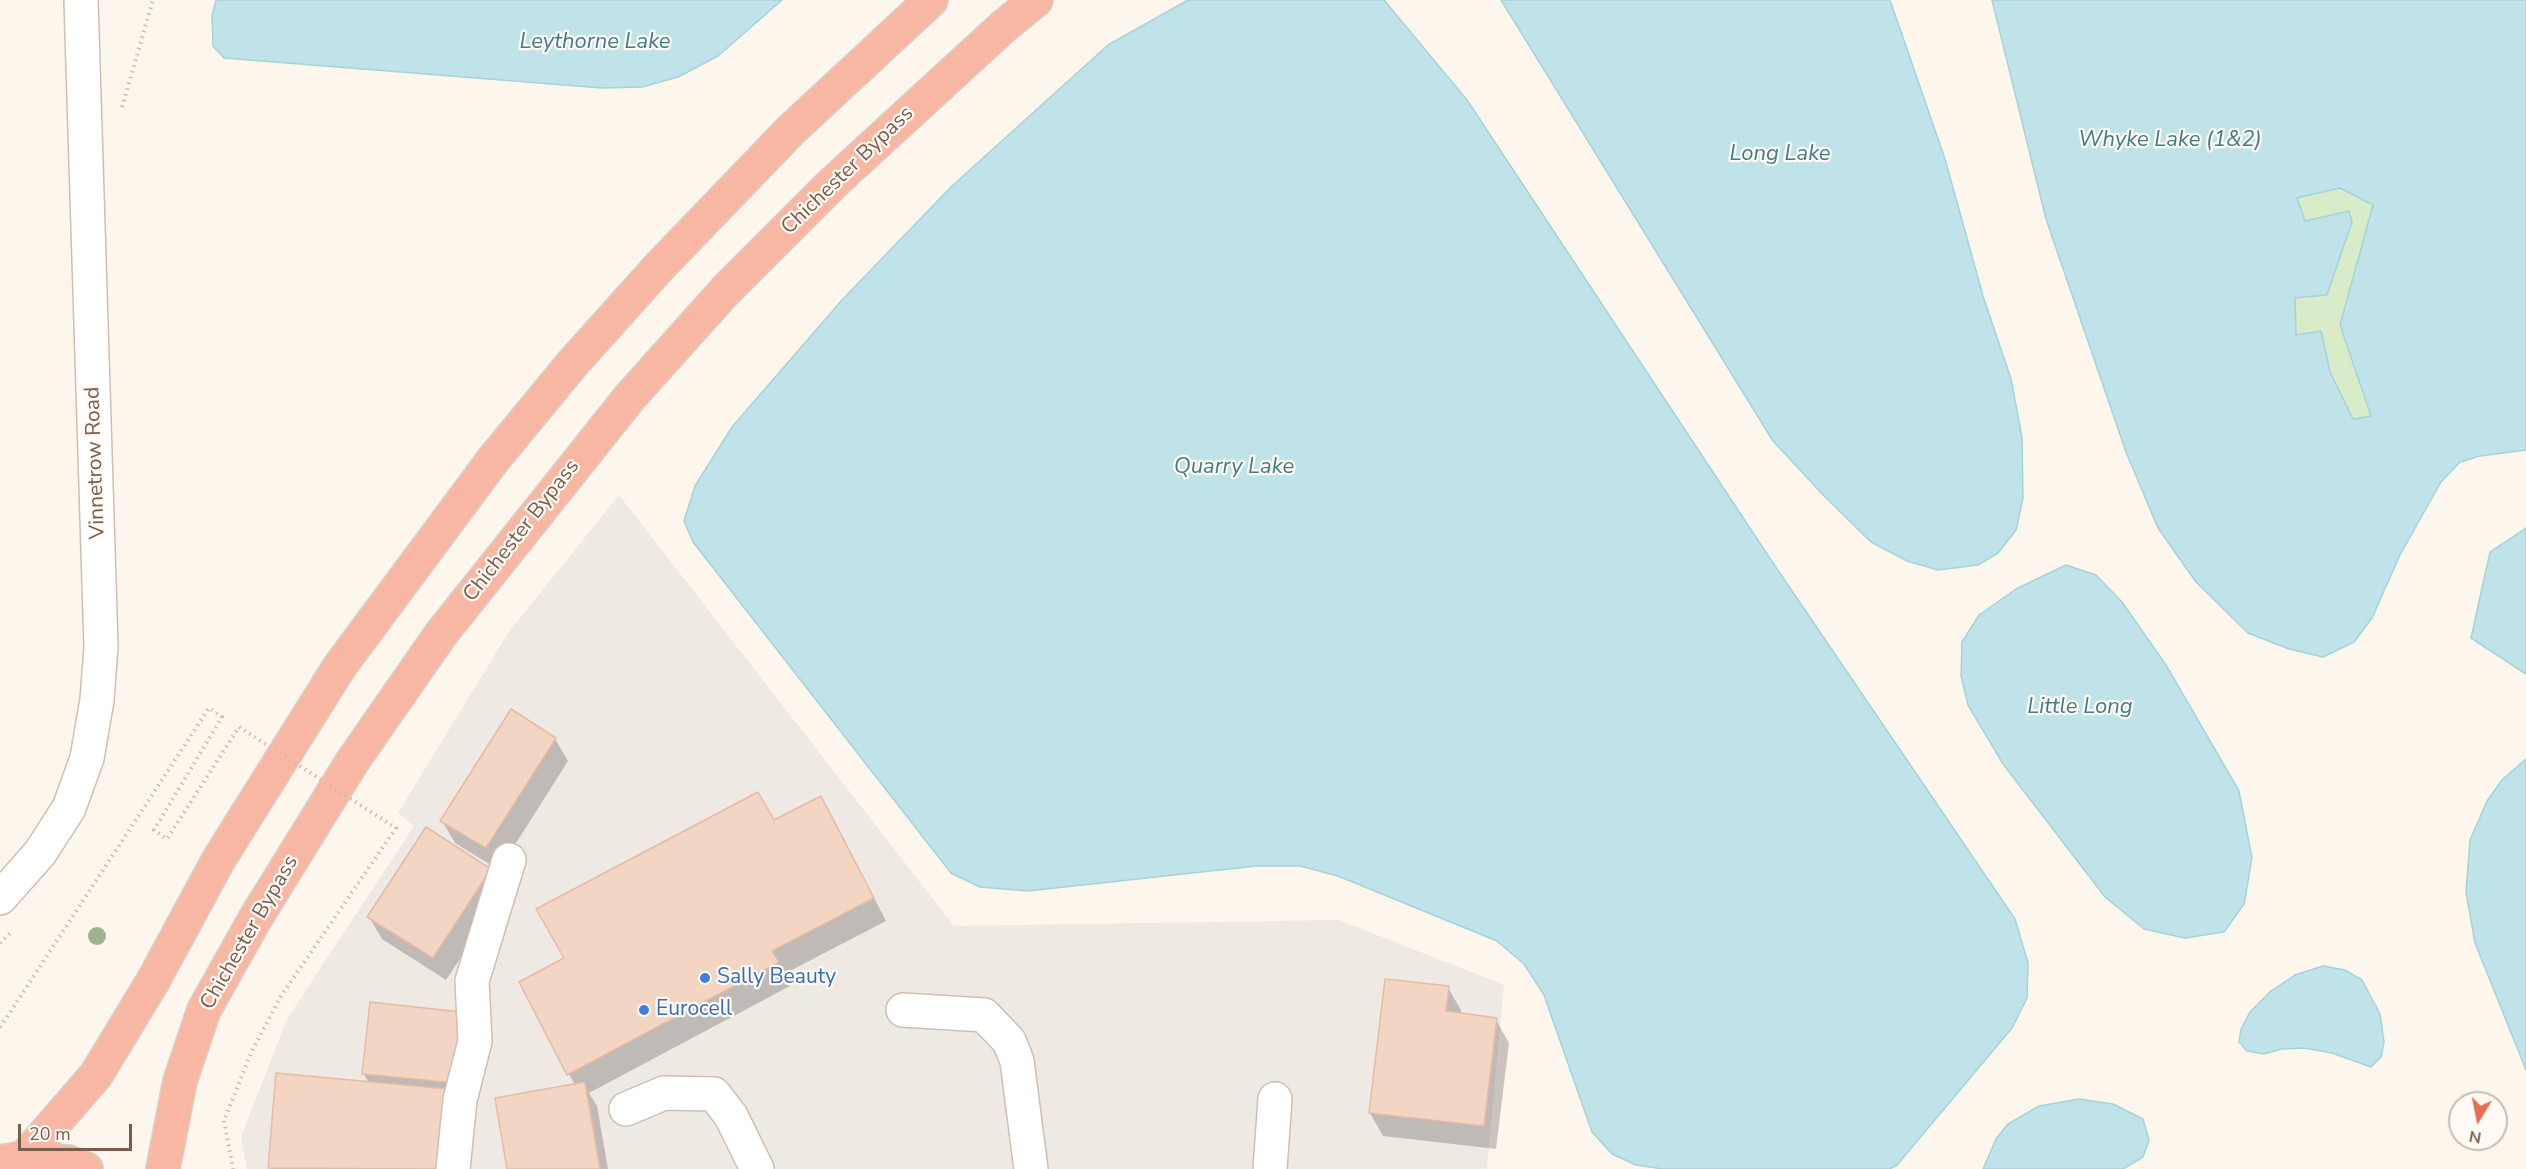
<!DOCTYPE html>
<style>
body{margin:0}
#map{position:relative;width:2526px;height:1169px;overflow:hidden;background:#fdf6ec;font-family:"Nunito Sans",sans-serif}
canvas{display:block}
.north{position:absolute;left:2448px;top:1091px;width:60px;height:60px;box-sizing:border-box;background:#fffaf3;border:2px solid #cabbb1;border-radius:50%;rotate:190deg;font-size:16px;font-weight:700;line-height:24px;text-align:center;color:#7a5c4d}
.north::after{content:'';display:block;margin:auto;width:21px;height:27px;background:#e76f51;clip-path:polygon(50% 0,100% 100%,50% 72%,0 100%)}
.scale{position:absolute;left:18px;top:1124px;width:114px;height:27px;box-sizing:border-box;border:3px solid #7a5c4d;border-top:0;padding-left:8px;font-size:18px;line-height:21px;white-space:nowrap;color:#7a5c4d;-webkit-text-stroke:4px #fffaf3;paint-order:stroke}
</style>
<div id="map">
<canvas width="2526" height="1169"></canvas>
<div class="north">N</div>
<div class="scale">20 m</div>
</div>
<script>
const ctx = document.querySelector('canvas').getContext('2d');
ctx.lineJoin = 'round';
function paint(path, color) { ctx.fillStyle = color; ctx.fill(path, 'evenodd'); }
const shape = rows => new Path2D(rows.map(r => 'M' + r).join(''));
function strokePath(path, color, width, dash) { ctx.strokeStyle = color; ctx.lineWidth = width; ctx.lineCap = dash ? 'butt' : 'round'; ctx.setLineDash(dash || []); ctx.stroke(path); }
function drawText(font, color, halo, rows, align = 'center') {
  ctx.font = font + ' "Nunito Sans",sans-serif'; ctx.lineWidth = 4.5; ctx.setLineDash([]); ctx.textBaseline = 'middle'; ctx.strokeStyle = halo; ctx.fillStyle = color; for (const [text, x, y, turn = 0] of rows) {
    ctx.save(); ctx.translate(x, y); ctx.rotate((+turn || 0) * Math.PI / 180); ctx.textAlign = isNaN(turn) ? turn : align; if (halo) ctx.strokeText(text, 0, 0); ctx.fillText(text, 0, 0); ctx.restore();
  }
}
const industrial = shape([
 [619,495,954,926,1339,920,1504,985,1487,1169,247,1169,241,1137,287,1019,414,826,398,813,508,633]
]);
const green = shape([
 [2340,188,2373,205,2340,325,2371,417,2353,419,2330,372,2321,331,2296,335,2295,298,2327,294,2349,211,2305,221,2297,198]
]);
const water = shape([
 [216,0,782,0,718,56,678,77,642,87,602,88,224,58,213,46,212,16,216,0],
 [1188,0,1384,0,1467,100,1771,560,2015,919,2028,963,2027,998,2012,1028,1897,1165,1890,1169,1663,1169,1636,1165,1612,1154,1592,1132,1544,995,1524,964,1497,941,1338,876,1300,866,1256,866,1028,891,980,887,951,873,693,542,684,521,695,486,732,427,842,300,952,186,1108,45,1188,0],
 [1501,0,1890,0,1945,159,1983,296,2011,379,2022,437,2023,498,2016,530,1998,553,1978,565,1938,570,1907,561,1871,542,1825,497,1773,441,1501,0],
 [1992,0,2526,0,2526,450,2480,456,2460,462,2441,482,2400,555,2372,618,2354,642,2323,657,2289,649,2248,633,2196,582,2158,528,2126,452,2046,219,1992,0],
 [2340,188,2373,205,2340,325,2371,416,2353,419,2330,372,2321,331,2296,335,2295,298,2327,295,2352,222,2349,211,2305,221,2297,198,2340,188],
 [2526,528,2526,674,2471,638,2490,552,2526,528],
 [2066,565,2096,575,2122,602,2166,665,2239,791,2252,858,2244,904,2224,932,2185,938,2144,929,2105,897,2003,764,1968,705,1961,676,1962,642,1979,615,2016,589,2066,565],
 [2526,759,2526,1070,2475,943,2466,892,2470,840,2487,801,2502,780,2526,759],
 [2323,966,2345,970,2362,980,2380,1014,2384,1042,2381,1057,2371,1067,2332,1053,2304,1048,2282,1049,2264,1054,2247,1051,2239,1042,2241,1029,2250,1012,2271,991,2295,975,2323,966],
 [2079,1099,2113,1104,2143,1119,2149,1140,2143,1157,2123,1169,1983,1169,1996,1139,2008,1124,2039,1106,2079,1099]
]);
const shadow = shape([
 [555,739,568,761,499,870,455,843,442,821],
 [834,820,886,921,784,974,790,986,589,1093,597,1106,608,1169,509,1169,575,1085,569,1074,566,958,774,822],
 [489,870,503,893,446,980,382,939,369,917],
 [1448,988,1461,1010,1460,1014,1496,1020,1509,1043,1496,1149,1383,1136,1370,1113],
 [460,1013,456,1169,271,1169,369,1083,363,1073]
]);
const building = shape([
 [511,709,556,738,486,848,440,821,511,709],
 [758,792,774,820,821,796,874,898,772,951,779,962,567,1075,519,982,564,958,536,909,758,792],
 [426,827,491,869,433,958,367,917,426,827],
 [1385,979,1449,986,1446,1011,1497,1018,1484,1126,1369,1113,1385,979],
 [370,1002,461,1012,456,1083,362,1074,370,1002],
 [276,1073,448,1089,443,1169,268,1168,276,1073],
 [585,1082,600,1169,507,1169,495,1098,585,1082]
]);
const path = shape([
 [122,107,153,0],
 [0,943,10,933],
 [0,1027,7,1017],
 [224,1121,233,1169]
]);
const minor = shape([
 [0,898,40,853,69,808,87,758,97,700,101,647,81,0],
 [903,1010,984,1015,1009,1041,1017,1061,1031,1169],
 [626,1109,664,1093,714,1094,731,1116,757,1169],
 [453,1169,460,1100,475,1041,472,981,509,860],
 [1270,1169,1275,1099]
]);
const highway = shape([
 [24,1158,96,1075,153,981,219,859,340,666,493,460,572,364,660,266,791,130,931,0],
 [0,1162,24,1158,68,1162,86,1169],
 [163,1169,180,1081,204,1010,255,919,352,762,441,634,630,397,725,291,833,183,1003,27,1036,0]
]);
const pathBridge = shape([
 [7,1017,209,708,222,717,154,830,167,839,239,727,396,828,281,996,251,1053,224,1121]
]);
const trees = [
 [97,936]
];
const markers = [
 [705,978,6,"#3f7fe0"],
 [644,1010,6,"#3f7fe0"]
];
const streetNames = [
 ["Chichester Bypass",848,171,-44],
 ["Vinnetrow Road",96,463,-92],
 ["Chichester Bypass",522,531,-52],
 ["Chichester Bypass",250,933,-60]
];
const shopNames = [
 ["Sally Beauty",717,978],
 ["Eurocell",656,1010]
];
const waterNames = [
 ["Leythorne Lake",595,43],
 ["Whyke Lake (1&2)",2170,141],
 ["Long Lake",1780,155],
 ["Quarry Lake",1234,468],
 ["Little Long",2080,708]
];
paint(industrial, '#efe9e4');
paint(green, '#d8ecc9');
paint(water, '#bfe3e8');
strokePath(water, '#a5d3da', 1.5);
paint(shadow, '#0003');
paint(building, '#f3d5c3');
strokePath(building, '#e6bba3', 1.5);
strokePath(minor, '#d1beb0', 36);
strokePath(highway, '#dad1cd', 36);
strokePath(path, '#d9b8a5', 4, [1.5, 4.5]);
strokePath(minor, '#fff', 33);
strokePath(highway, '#f7b7a3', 33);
strokePath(pathBridge, '#d9b8a5', 4, [1.5, 4.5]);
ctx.fillStyle = '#a0b28e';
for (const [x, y] of trees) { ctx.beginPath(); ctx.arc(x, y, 9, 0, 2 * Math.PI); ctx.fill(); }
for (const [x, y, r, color] of markers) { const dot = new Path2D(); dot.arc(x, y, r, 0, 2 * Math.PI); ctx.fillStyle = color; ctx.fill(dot); strokePath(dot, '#fffaf3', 2); }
drawText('21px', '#7a5c4d', '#fffaf3', streetNames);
drawText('21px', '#366cbe', '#fffaf3', shopNames, 'left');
drawText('italic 22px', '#437c86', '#fffaf3', waterNames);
</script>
